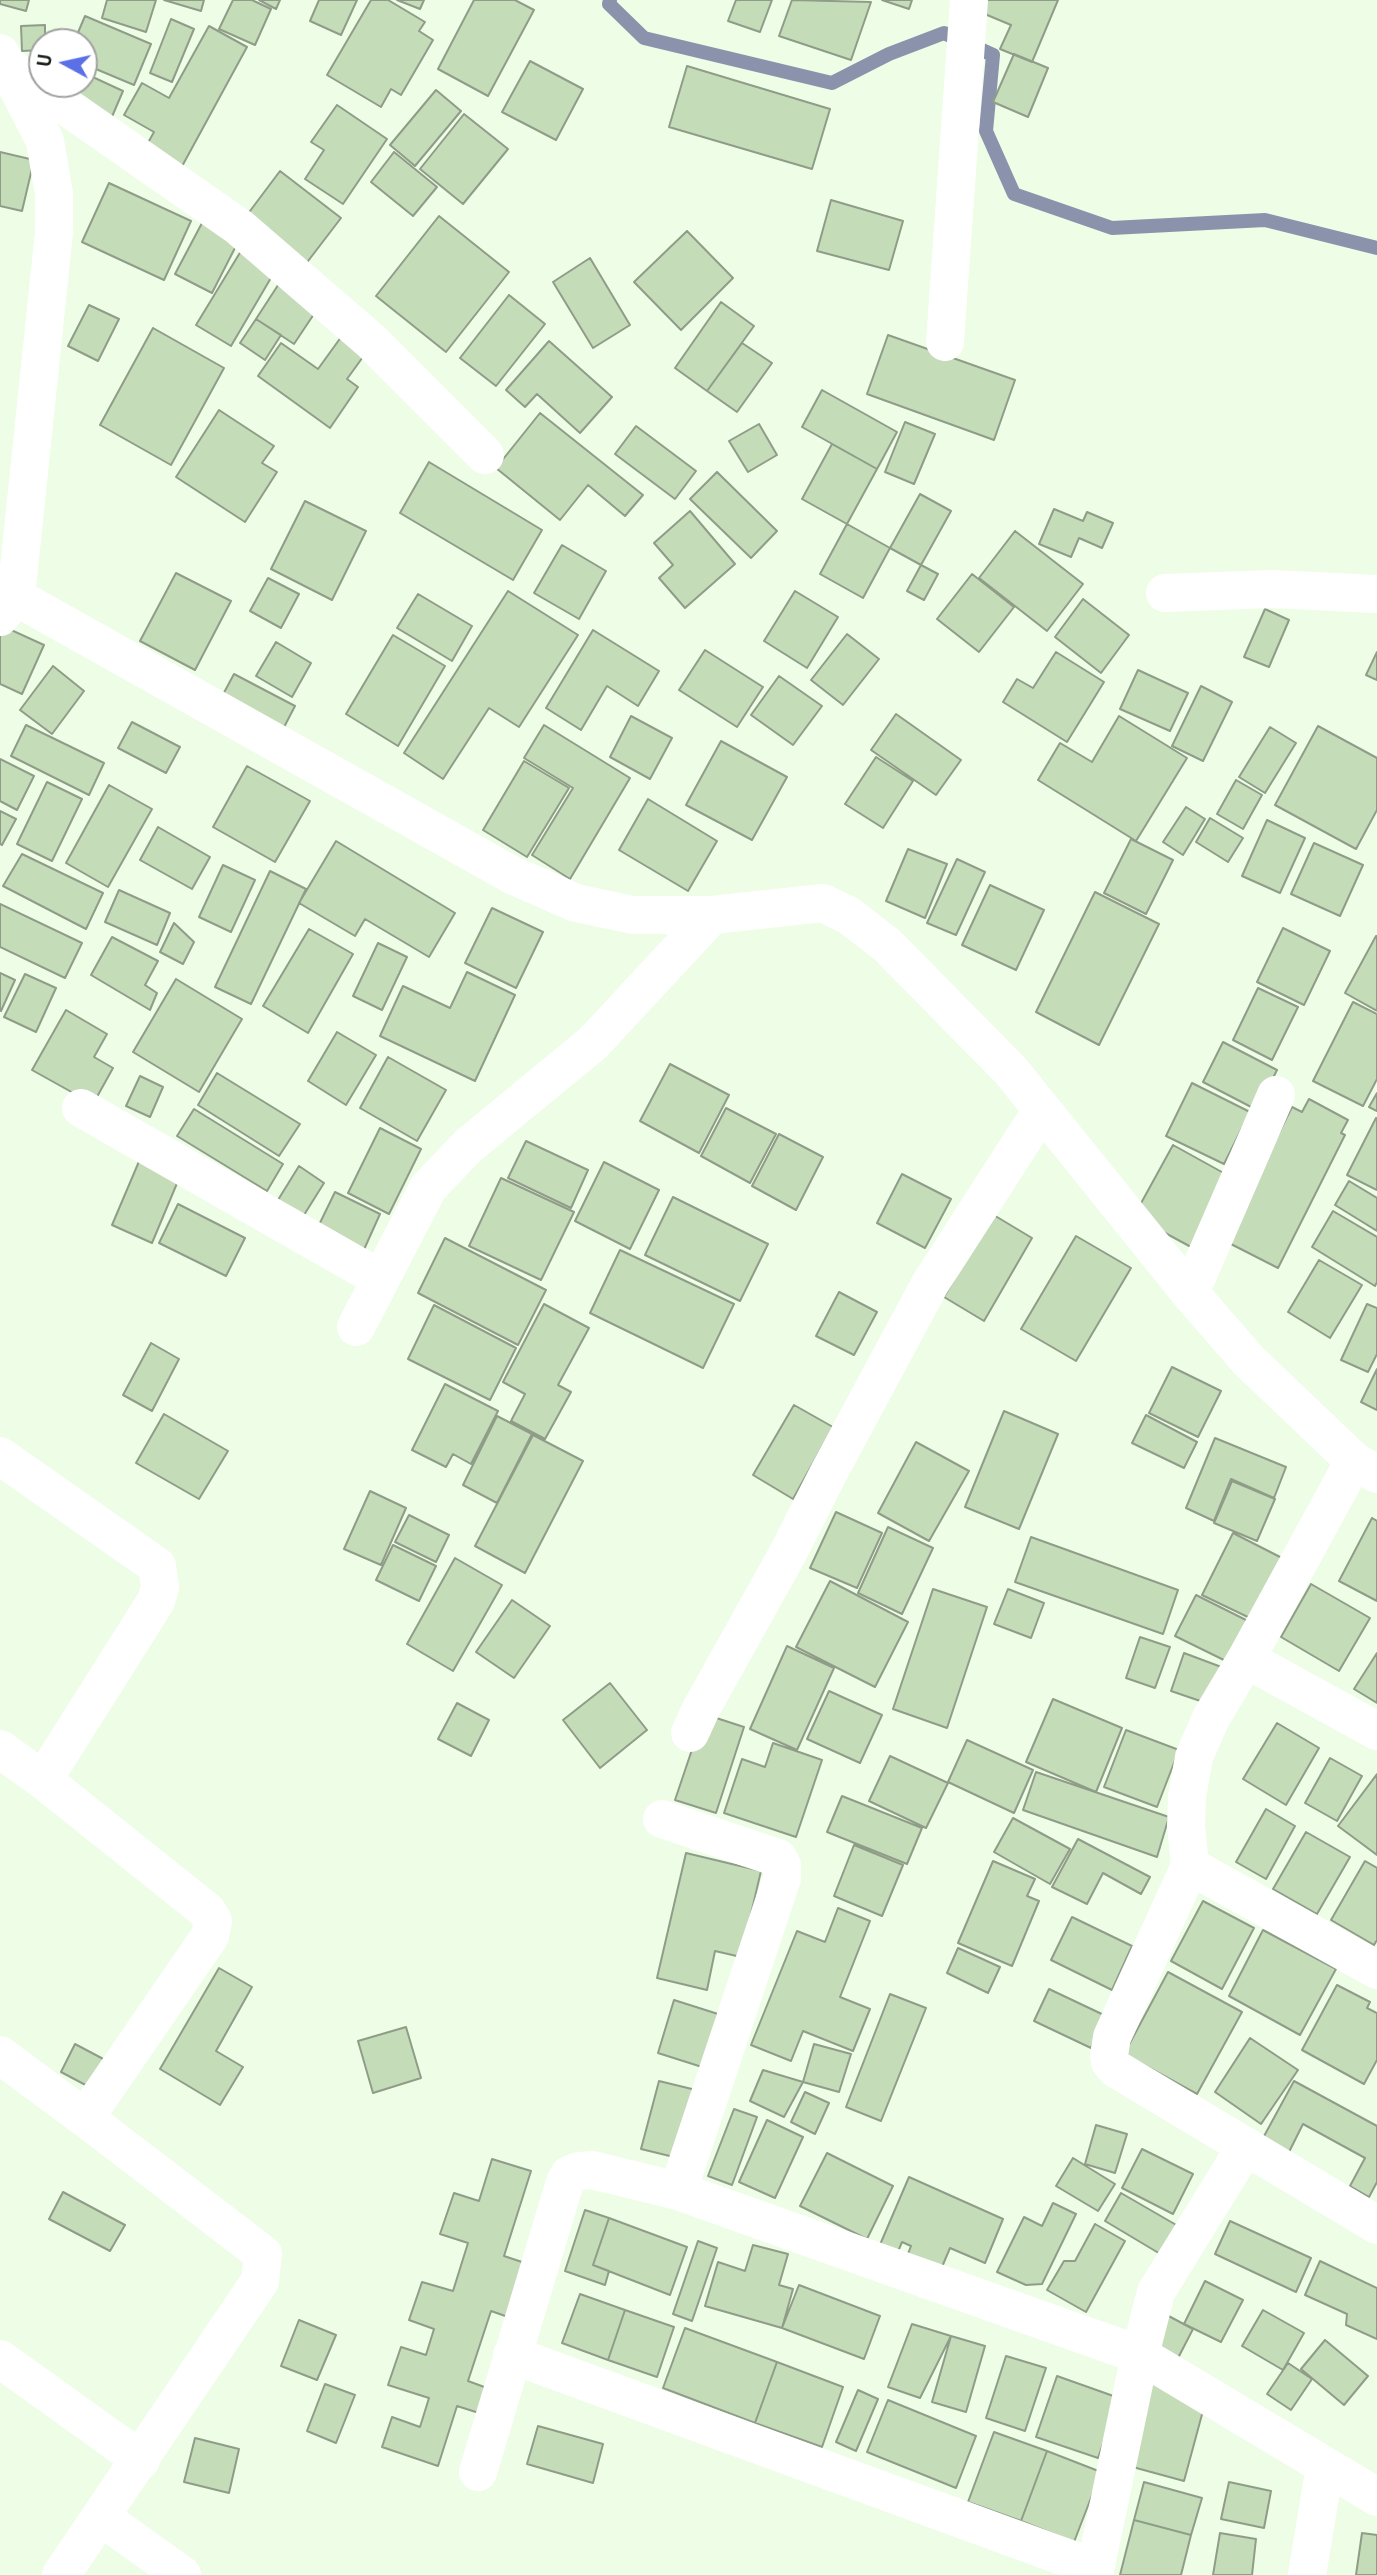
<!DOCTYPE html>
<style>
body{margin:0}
#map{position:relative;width:1377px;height:2575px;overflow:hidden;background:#eefde6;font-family:"PT Sans",sans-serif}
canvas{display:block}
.north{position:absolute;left:28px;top:28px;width:70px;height:70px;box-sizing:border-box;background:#fff;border:2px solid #a1a39f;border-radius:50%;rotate:278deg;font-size:19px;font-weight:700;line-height:28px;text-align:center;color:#131810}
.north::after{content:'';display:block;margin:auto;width:24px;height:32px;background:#5b70e6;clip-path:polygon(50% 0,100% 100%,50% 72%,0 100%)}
</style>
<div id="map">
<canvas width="1377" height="2575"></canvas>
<div class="north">U</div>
</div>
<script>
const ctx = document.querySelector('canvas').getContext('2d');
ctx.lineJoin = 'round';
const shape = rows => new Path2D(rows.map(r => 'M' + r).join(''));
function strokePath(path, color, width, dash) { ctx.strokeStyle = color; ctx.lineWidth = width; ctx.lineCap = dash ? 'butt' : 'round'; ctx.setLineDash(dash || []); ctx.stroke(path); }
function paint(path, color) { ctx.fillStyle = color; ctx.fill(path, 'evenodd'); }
const stream = shape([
 [610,0,609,4,644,38,832,83,889,54,944,33,993,55,986,131,1014,194,1112,228,1265,220,1377,248]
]);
const building = shape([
 [0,0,29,0,26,11,0,4,0,0],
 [107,0,156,0,146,32,102,18,107,0],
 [164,0,204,0,201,11,164,0],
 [233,0,252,0,271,9,255,45,219,29,233,0],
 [259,0,280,0,276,9,259,0],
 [319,0,357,0,341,35,310,21,319,0],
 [371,0,388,0,425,22,419,31,433,40,401,95,391,89,381,107,327,75,371,0],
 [397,0,424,0,420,9,397,0],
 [474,0,515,0,534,10,488,96,438,69,474,0],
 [736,0,772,0,760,32,728,21,736,0],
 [792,0,871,2,851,60,779,36,792,0],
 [882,0,912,0,909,9,882,0],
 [985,0,1058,0,1032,62,1000,49,1011,25,980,12,985,0],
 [85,16,151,44,134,85,84,64,84,42,74,42,85,16],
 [171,19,194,29,172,82,150,73,171,19],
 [45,25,45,42,42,42,42,50,22,51,21,26,45,25],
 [209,26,247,47,180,170,144,150,154,132,124,115,142,83,169,98,209,26],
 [1014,54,1048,68,1028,117,993,102,1014,54],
 [530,61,583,89,556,140,502,112,530,61],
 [687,66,830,109,812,169,669,127,687,66],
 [84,73,123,91,111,119,53,84,84,84,84,73],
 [436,90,461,111,415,166,390,145,436,90],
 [337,105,387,139,343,204,305,179,324,150,311,142,337,105],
 [464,114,508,149,463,204,420,169,464,114],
 [0,152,34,160,22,211,0,206,0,152],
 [394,152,437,187,413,216,371,182,394,152],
 [280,171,341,218,305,265,244,219,280,171],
 [109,183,191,221,164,280,82,242,109,183],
 [831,200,903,221,889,270,817,251,831,200],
 [439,216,509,272,446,352,376,296,439,216],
 [202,223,238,242,212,293,175,274,202,223],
 [687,231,733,278,681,330,634,282,687,231],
 [241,251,275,271,231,346,196,325,241,251],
 [590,258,630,325,593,348,553,282,590,258],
 [282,279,320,305,294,344,256,319,282,279],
 [509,295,545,324,496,386,460,358,509,295],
 [721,302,754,326,707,391,675,368,721,302],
 [89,305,119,319,98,361,68,346,89,305],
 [256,319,281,335,265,360,240,343,256,319],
 [153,328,224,368,171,465,100,425,153,328],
 [344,333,368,350,347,379,358,387,330,428,258,376,281,343,318,369,344,333],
 [888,335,1015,380,994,440,867,394,888,335],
 [549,341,612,397,580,433,537,394,525,407,506,390,549,341],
 [742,343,772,363,737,412,707,391,742,343],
 [822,390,897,432,877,469,802,427,822,390],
 [219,410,274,446,262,463,277,472,245,522,176,477,219,410],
 [540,413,643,495,625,516,588,485,560,520,496,468,540,413],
 [905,422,935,434,914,484,885,472,905,422],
 [759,424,777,455,748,472,729,441,759,424],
 [636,426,696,471,675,499,615,454,636,426],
 [832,444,877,469,847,524,802,499,832,444],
 [429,462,542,530,513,580,400,513,429,462],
 [717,472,777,531,751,558,690,499,717,472],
 [920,494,951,511,921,565,890,548,920,494],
 [305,501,366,531,332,600,271,569,305,501],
 [1054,509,1083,521,1087,512,1113,523,1102,548,1079,538,1071,557,1039,544,1054,509],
 [690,511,735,564,685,608,659,578,673,565,654,543,690,511],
 [847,524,890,548,863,598,820,574,847,524],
 [1015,531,1083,584,1047,631,979,578,1015,531],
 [562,545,606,571,579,619,534,593,562,545],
 [921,565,938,574,924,600,907,591,921,565],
 [176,573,231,601,195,670,140,641,176,573],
 [972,574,1014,607,979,652,937,619,972,574],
 [268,578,299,594,281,628,250,611,268,578],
 [508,591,578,635,519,727,489,708,443,779,404,753,508,591],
 [795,591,838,617,807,668,764,641,795,591],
 [418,594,472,626,452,661,397,628,418,594],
 [1083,599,1129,635,1101,673,1055,637,1083,599],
 [1265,609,1289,620,1269,667,1244,657,1265,609],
 [0,625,44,645,22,694,0,684,0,625],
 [593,630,659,671,638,706,607,686,581,730,546,708,593,630],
 [847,634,879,659,843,705,811,680,847,634],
 [393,635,445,666,398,746,346,714,393,635],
 [276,642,311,663,292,697,256,676,276,642],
 [705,650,763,687,737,727,679,690,705,650],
 [1056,652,1104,682,1067,742,1003,702,1017,679,1033,688,1056,652],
 [1377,652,1377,680,1366,675,1377,652],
 [53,666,84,691,52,734,20,710,53,666],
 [1138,670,1188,693,1170,731,1120,709,1138,670],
 [234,674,295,706,281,733,220,700,234,674],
 [779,676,822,706,793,745,751,715,779,676],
 [1201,686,1232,702,1203,761,1172,746,1201,686],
 [896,714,961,760,936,795,871,750,896,714],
 [631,716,672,738,650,779,610,757,631,716],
 [1119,716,1187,758,1136,841,1038,780,1060,743,1092,762,1119,716],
 [132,722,180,747,166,773,118,748,132,722],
 [26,725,104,763,89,795,11,756,26,725],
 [544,725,630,778,570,879,532,855,573,788,524,758,544,725],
 [1318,726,1377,758,1377,810,1356,849,1275,805,1318,726],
 [1270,727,1296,743,1265,793,1239,777,1270,727],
 [721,741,787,777,752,840,686,805,721,741],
 [876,757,913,781,883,828,845,804,876,757],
 [0,759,34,776,17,810,0,801,0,759],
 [524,761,569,788,527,857,483,830,524,761],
 [247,766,310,801,275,862,213,827,247,766],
 [1236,780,1262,795,1243,829,1217,814,1236,780],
 [47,782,82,799,52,861,17,844,47,782],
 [109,785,152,809,108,887,66,863,109,785],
 [648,799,717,841,688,891,619,850,648,799],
 [1186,807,1205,819,1183,855,1163,842,1186,807],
 [0,811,16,819,2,845,0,844,0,811],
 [1210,818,1243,838,1228,862,1196,842,1210,818],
 [1267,820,1305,838,1280,893,1242,876,1267,820],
 [158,827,210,857,192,889,140,860,158,827],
 [1131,839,1173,860,1146,914,1104,893,1131,839],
 [336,841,455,913,429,957,365,919,355,936,299,903,336,841],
 [1314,843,1363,865,1340,916,1291,894,1314,843],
 [908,849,947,864,925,918,886,901,908,849],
 [22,854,103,893,86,929,3,886,22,854],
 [957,859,985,872,956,935,927,923,957,859],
 [223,865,255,880,231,932,199,917,223,865],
 [270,871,306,889,251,1004,215,987,270,871],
 [990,885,1044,910,1016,970,962,945,990,885],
 [119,890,170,913,157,945,105,922,119,890],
 [1095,892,1159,924,1099,1045,1036,1012,1095,892],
 [0,904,82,943,65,978,0,947,0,904],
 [492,908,543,932,516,988,465,963,492,908],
 [174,923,194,942,183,964,160,952,174,923],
 [1283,928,1330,951,1304,1005,1257,982,1283,928],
 [309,929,353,954,308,1033,263,1006,309,929],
 [1376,936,1377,936,1377,1011,1345,993,1376,936],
 [112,937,158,961,145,985,157,993,150,1010,91,975,112,937],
 [378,943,407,957,382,1010,353,996,378,943],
 [467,972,515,995,475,1081,380,1036,403,986,450,1008,467,972],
 [0,973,15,980,1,1011,0,1010,0,973],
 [25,974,56,988,36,1032,4,1017,25,974],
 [176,979,242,1019,199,1092,133,1052,176,979],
 [1258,988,1298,1007,1272,1060,1233,1040,1258,988],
 [1353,1002,1377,1014,1377,1079,1363,1106,1313,1081,1353,1002],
 [66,1010,107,1034,94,1057,113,1068,93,1104,32,1070,66,1010],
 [337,1032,376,1055,346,1105,308,1081,337,1032],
 [1223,1042,1277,1070,1257,1110,1203,1082,1223,1042],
 [388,1057,446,1090,417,1141,360,1108,388,1057],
 [670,1064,729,1095,699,1153,640,1121,670,1064],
 [217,1073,300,1124,279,1156,198,1105,217,1073],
 [140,1076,163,1087,150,1117,126,1106,140,1076],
 [1192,1083,1250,1112,1224,1164,1166,1136,1192,1083],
 [1377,1093,1377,1111,1369,1107,1377,1093],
 [1309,1099,1348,1120,1341,1133,1345,1135,1278,1268,1225,1241,1292,1107,1302,1112,1309,1099],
 [726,1108,776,1134,750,1183,701,1156,726,1108],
 [194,1109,283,1164,267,1191,177,1136,194,1109],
 [1376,1118,1377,1118,1377,1190,1347,1175,1376,1118],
 [380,1128,421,1149,389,1214,348,1193,380,1128],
 [779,1134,823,1157,796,1210,752,1186,779,1134],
 [526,1141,588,1170,571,1208,508,1178,526,1141],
 [1173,1145,1229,1176,1191,1247,1134,1216,1173,1145],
 [143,1152,183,1169,152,1243,112,1225,143,1152],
 [604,1162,659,1190,630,1249,575,1221,604,1162],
 [299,1166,324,1183,299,1223,273,1208,299,1166],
 [902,1174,951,1199,925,1248,877,1223,902,1174],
 [501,1178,574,1212,541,1280,469,1246,501,1178],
 [1349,1181,1377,1198,1377,1231,1335,1205,1349,1181],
 [335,1192,380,1214,362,1254,316,1231,335,1192],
 [673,1197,768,1244,740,1301,645,1255,673,1197],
 [178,1204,245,1238,226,1276,159,1243,178,1204],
 [1333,1211,1377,1237,1377,1282,1375,1286,1312,1247,1333,1211],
 [992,1214,1032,1238,984,1321,944,1297,992,1214],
 [1076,1236,1131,1268,1076,1361,1021,1329,1076,1236],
 [445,1238,546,1290,518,1345,418,1293,445,1238],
 [620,1250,734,1304,703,1368,590,1313,620,1250],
 [1319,1260,1362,1285,1330,1338,1288,1312,1319,1260],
 [839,1292,877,1312,854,1355,816,1336,839,1292],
 [544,1304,589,1328,558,1385,571,1392,545,1439,511,1421,525,1394,503,1382,544,1304],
 [1367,1304,1377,1308,1377,1354,1368,1372,1341,1360,1367,1304],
 [434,1305,516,1348,490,1400,408,1359,434,1305],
 [151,1343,179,1359,152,1411,123,1395,151,1343],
 [1172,1367,1221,1391,1198,1437,1149,1413,1172,1367],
 [1377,1369,1377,1410,1361,1402,1377,1369],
 [445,1384,498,1411,471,1464,453,1454,446,1467,412,1450,445,1384],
 [794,1405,833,1427,793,1499,753,1475,794,1405],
 [1004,1411,1058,1434,1019,1529,965,1507,1004,1411],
 [164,1414,228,1451,199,1499,136,1463,164,1414],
 [1146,1415,1197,1442,1184,1468,1132,1443,1146,1415],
 [497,1416,532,1434,497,1503,463,1485,497,1416],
 [533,1435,583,1461,525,1573,475,1546,533,1435],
 [1215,1438,1286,1467,1274,1498,1231,1479,1214,1521,1186,1508,1215,1438],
 [916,1442,969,1471,929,1541,878,1513,916,1442],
 [1232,1481,1275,1499,1257,1541,1214,1523,1232,1481],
 [370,1491,406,1508,381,1565,344,1549,370,1491],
 [836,1512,882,1533,857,1588,810,1568,836,1512],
 [409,1515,449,1535,436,1562,395,1542,409,1515],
 [1372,1518,1377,1521,1377,1601,1339,1581,1372,1518],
 [888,1527,933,1548,902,1614,858,1593,888,1527],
 [1233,1533,1284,1559,1254,1620,1202,1595,1233,1533],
 [1031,1537,1178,1590,1163,1634,1015,1582,1031,1537],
 [393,1545,436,1566,419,1601,376,1580,393,1545],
 [455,1558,502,1585,453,1671,407,1644,455,1558],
 [830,1581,908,1622,875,1687,796,1647,830,1581],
 [1311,1584,1370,1618,1339,1671,1281,1637,1311,1584],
 [933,1589,987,1607,947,1728,893,1709,933,1589],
 [1008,1589,1044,1603,1031,1638,994,1624,1008,1589],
 [1196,1595,1254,1624,1234,1665,1175,1636,1196,1595],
 [512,1600,550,1626,514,1678,476,1652,512,1600],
 [1140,1637,1170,1647,1155,1688,1126,1678,1140,1637],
 [787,1646,834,1668,797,1750,750,1729,787,1646],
 [1184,1653,1224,1668,1212,1705,1171,1691,1184,1653],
 [1377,1653,1377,1703,1354,1689,1377,1653],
 [610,1683,647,1730,600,1768,563,1720,610,1683],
 [829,1691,882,1715,860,1763,807,1739,829,1691],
 [1053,1699,1122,1728,1096,1792,1026,1762,1053,1699],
 [457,1703,489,1720,471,1756,438,1739,457,1703],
 [704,1714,744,1727,716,1813,675,1800,704,1714],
 [1277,1723,1319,1748,1286,1805,1243,1779,1277,1723],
 [1126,1730,1179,1750,1157,1807,1104,1787,1126,1730],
 [967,1740,1033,1770,1014,1813,948,1782,967,1740],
 [773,1743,822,1760,796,1837,724,1813,742,1759,765,1767,773,1743],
 [890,1756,948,1783,926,1828,869,1801,890,1756],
 [1330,1758,1362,1776,1337,1821,1305,1803,1330,1758],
 [1036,1772,1169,1817,1157,1857,1023,1810,1036,1772],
 [1377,1774,1377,1855,1338,1826,1377,1774],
 [842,1796,922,1828,907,1864,827,1832,842,1796],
 [1266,1809,1295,1826,1266,1879,1236,1862,1266,1809],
 [1013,1818,1070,1849,1050,1884,994,1852,1013,1818],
 [1306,1832,1350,1857,1317,1914,1273,1889,1306,1832],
 [1078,1839,1150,1877,1141,1894,1103,1873,1087,1904,1052,1887,1078,1839],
 [854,1845,903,1865,882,1916,834,1896,854,1845],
 [686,1853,761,1871,741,1957,715,1951,707,1990,657,1978,686,1853],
 [993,1861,1035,1879,1027,1896,1039,1901,1012,1966,958,1943,993,1861],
 [1365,1861,1377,1868,1377,1940,1374,1945,1331,1920,1365,1861],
 [1203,1901,1254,1928,1222,1989,1171,1961,1203,1901],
 [838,1908,870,1921,840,1997,870,2009,853,2051,803,2031,791,2061,751,2045,797,1931,825,1942,838,1908],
 [1072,1917,1132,1946,1112,1990,1051,1960,1072,1917],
 [1263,1930,1336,1969,1300,2035,1229,1996,1263,1930],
 [958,1948,1000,1967,988,1993,947,1973,958,1948],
 [219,1968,252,1987,216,2051,243,2067,220,2105,160,2069,219,1968],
 [1168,1972,1242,2012,1197,2094,1124,2054,1168,1972],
 [1337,1985,1370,2002,1367,2008,1377,2013,1377,2060,1364,2084,1302,2050,1337,1985],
 [1049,1989,1106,2016,1091,2048,1034,2021,1049,1989],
 [890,1994,926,2008,881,2121,846,2107,890,1994],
 [674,2000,718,2014,702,2067,658,2053,674,2000],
 [406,2027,421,2078,373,2093,358,2041,406,2027],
 [1250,2038,1298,2070,1261,2124,1215,2092,1250,2038],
 [75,2044,109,2062,95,2090,61,2072,75,2044],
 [814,2044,851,2054,839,2092,803,2082,814,2044],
 [763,2070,803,2082,784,2117,750,2101,763,2070],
 [659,2081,696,2090,678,2158,641,2149,659,2081],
 [1294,2081,1377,2126,1377,2182,1369,2197,1350,2186,1365,2158,1303,2124,1289,2152,1263,2138,1294,2081],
 [805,2092,829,2103,815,2134,791,2122,805,2092],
 [734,2109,757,2117,732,2185,708,2176,734,2109],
 [767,2120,803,2137,775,2198,739,2182,767,2120],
 [1096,2125,1127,2134,1115,2173,1085,2164,1096,2125],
 [1142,2149,1193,2174,1173,2214,1122,2188,1142,2149],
 [827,2153,893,2186,867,2239,800,2206,827,2153],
 [1073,2158,1115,2184,1098,2211,1056,2186,1073,2158],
 [492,2159,531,2171,504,2256,528,2264,511,2318,491,2311,468,2381,487,2388,479,2413,457,2406,438,2466,382,2447,392,2417,420,2427,429,2398,388,2385,401,2347,426,2355,434,2329,409,2320,422,2282,453,2291,468,2243,440,2234,454,2193,479,2201,492,2159],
 [909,2177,1003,2219,985,2263,950,2248,939,2274,906,2259,911,2246,902,2242,897,2254,879,2247,909,2177],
 [63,2192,125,2225,110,2251,49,2219,63,2192],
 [1121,2193,1178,2226,1162,2255,1105,2221,1121,2193],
 [1053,2203,1076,2214,1042,2284,1026,2285,997,2272,1024,2217,1042,2226,1053,2203],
 [585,2210,609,2218,593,2265,609,2271,605,2285,565,2271,585,2210],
 [609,2218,687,2247,670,2295,593,2265,609,2218],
 [1230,2221,1311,2258,1296,2292,1215,2254,1230,2221],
 [1095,2224,1125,2241,1086,2312,1047,2290,1064,2261,1075,2261,1095,2224],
 [698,2241,717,2248,692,2321,673,2314,698,2241],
 [753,2245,788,2254,779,2285,793,2289,782,2328,705,2306,718,2262,745,2271,753,2245],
 [1320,2261,1377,2288,1377,2339,1346,2325,1347,2314,1305,2295,1320,2261],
 [1205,2281,1243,2300,1221,2342,1184,2324,1205,2281],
 [799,2285,880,2316,864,2359,782,2328,799,2285],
 [580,2294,625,2310,608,2360,562,2343,580,2294],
 [625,2310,674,2327,657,2377,608,2360,625,2310],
 [1263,2310,1304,2333,1283,2370,1242,2346,1263,2310],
 [1163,2313,1193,2329,1177,2360,1146,2343,1163,2313],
 [299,2320,336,2335,317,2380,281,2366,299,2320],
 [912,2324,951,2336,920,2398,888,2387,912,2324],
 [685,2328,777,2362,755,2423,663,2388,685,2328],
 [951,2336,985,2346,966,2412,932,2402,951,2336],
 [1325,2340,1368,2376,1344,2405,1301,2369,1325,2340],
 [1006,2356,1046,2368,1025,2431,986,2418,1006,2356],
 [777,2362,843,2387,822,2447,755,2423,777,2362],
 [1288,2363,1312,2379,1291,2410,1267,2394,1288,2363],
 [1152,2375,1204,2407,1184,2481,1129,2466,1152,2375],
 [1057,2376,1119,2398,1098,2458,1036,2437,1057,2376],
 [325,2384,355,2395,336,2443,307,2431,325,2384],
 [858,2390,878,2399,856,2451,836,2442,858,2390],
 [888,2400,976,2436,956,2488,867,2452,888,2400],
 [538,2426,603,2444,593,2483,527,2464,538,2426],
 [994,2432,1047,2451,1021,2521,968,2502,994,2432],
 [195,2438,239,2449,229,2493,184,2482,195,2438],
 [1047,2451,1101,2472,1074,2542,1021,2521,1047,2451],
 [1144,2482,1202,2498,1191,2535,1134,2520,1144,2482],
 [1229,2482,1271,2491,1264,2528,1221,2519,1229,2482],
 [1134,2520,1191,2535,1181,2575,1120,2575,1134,2520],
 [1220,2533,1256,2539,1252,2575,1213,2575,1220,2533],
 [1362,2533,1377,2535,1377,2575,1356,2575,1362,2533]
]);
const street = shape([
 [7,65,239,227,371,341,485,455],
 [945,342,969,0],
 [1165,593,1272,589,1377,594],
 [0,617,16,597],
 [81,1108,379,1278],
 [1190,1293,1276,1095],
 [356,1327,428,1188,468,1146,593,1043,712,915],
 [0,1456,157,1566,160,1587,156,1601,43,1780,207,1911,213,1921,210,1936,85,2118,263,2254,260,2281,61,2575],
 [1354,1461,1246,1659,1211,1718,1194,1757,1187,1797,1186,1826,1190,1866,1112,2037,1109,2055,1110,2062,1116,2069,1377,2225],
 [1246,1659,1377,1731],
 [690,1733,701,1709,788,1553,829,1472,930,1284,1042,1110],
 [0,1749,43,1780],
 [662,1819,778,1858,782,1865,782,1878,678,2191],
 [1190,1866,1377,1970],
 [0,2055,85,2118],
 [512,2355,1095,2568],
 [0,2359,141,2460],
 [478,2472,565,2182,569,2175,579,2171,592,2170,678,2191,1140,2355,1377,2497],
 [101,2517,182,2575],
 [1094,2575,1140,2355,1156,2292,1246,2146],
 [1307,2575,1325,2466]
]);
const secondary = shape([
 [0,53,45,141,54,194,54,232,16,597,512,875,576,903,633,915,712,915,823,903,848,915,887,945,1011,1071,1190,1293,1248,1360,1354,1461,1377,1474]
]);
strokePath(stream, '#8a93ab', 14);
paint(building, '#c5dcb9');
strokePath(building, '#8f9d88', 2);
strokePath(street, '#fff', 38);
strokePath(secondary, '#fff', 38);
</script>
